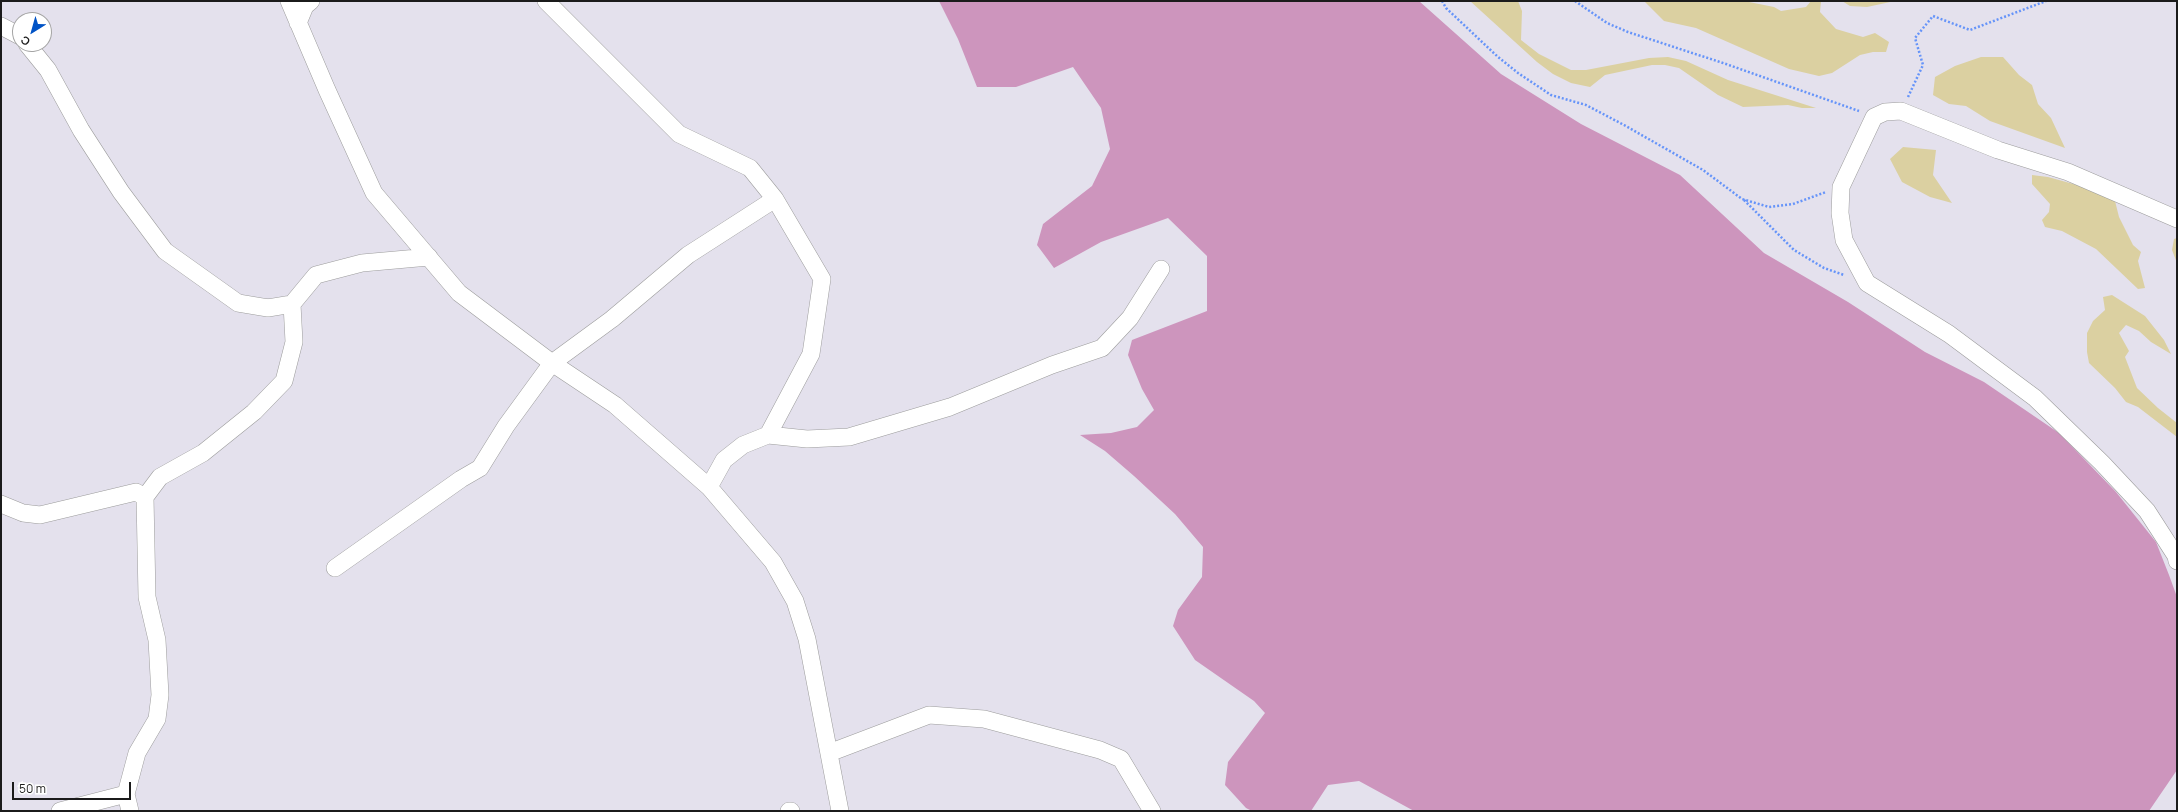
<!DOCTYPE html>
<meta charset="utf-8">
<style>
body{margin:0}
#map{position:relative;width:2178px;height:812px;overflow:hidden;background:#e4e1ed;font-family:Manrope,sans-serif}
canvas{display:block}
.frame{position:absolute;inset:0;border:2px solid #1b1b1b;pointer-events:none}
.north{position:absolute;left:12px;top:12px;width:40px;height:40px;box-sizing:border-box;background:#fff;border:1px solid #a4a4a4;border-radius:50%;rotate:217deg;font-size:11px;font-weight:700;line-height:16px;text-align:center;color:#1b1b1b}
.north::after{content:'';display:block;margin:auto;width:14px;height:18px;background:#0153c6;clip-path:polygon(50% 0,100% 100%,50% 72%,0 100%)}
.scale{position:absolute;left:12px;top:782px;width:119px;height:18px;box-sizing:border-box;border:2px solid #1b1b1b;border-top:0;padding-left:5px;font-size:12px;line-height:14px;white-space:nowrap;color:#1b1b1b;-webkit-text-stroke:3px #fff;paint-order:stroke}
</style>
<div id="map">
<canvas width="2178" height="812"></canvas>
<div class="frame"></div>
<div class="north">С</div>
<div class="scale">50 m</div>
</div>
<script>
const ctx = document.querySelector('canvas').getContext('2d');
ctx.lineJoin = 'round';
function paint(path, color) { ctx.fillStyle = color; ctx.fill(path, 'evenodd'); }
const shape = rows => new Path2D(rows.map(r => 'M' + r).join(''));
function strokePath(path, color, width, dash) { ctx.strokeStyle = color; ctx.lineWidth = width; ctx.lineCap = dash ? 'butt' : 'round'; ctx.setLineDash(dash || []); ctx.stroke(path); }
const forest = shape([
 [939,1,1419,1,1501,74,1581,124,1680,175,1764,253,1848,302,1925,352,1984,382,2059,433,2116,492,2156,542,2169,575,2177,597,2177,770,2149,811,1414,811,1359,781,1328,785,1311,811,1252,811,1246,808,1225,785,1228,762,1265,713,1254,701,1195,660,1173,626,1178,610,1202,577,1203,547,1175,514,1134,476,1105,451,1080,435,1111,433,1137,427,1154,410,1142,389,1128,355,1132,340,1207,311,1207,256,1168,218,1101,242,1054,268,1037,245,1043,224,1092,186,1110,149,1101,108,1073,67,1016,87,977,87,958,39]
]);
const water = shape([
 [1470,1,1518,1,1522,11,1521,40,1539,54,1571,70,1586,70,1649,58,1668,57,1686,61,1728,80,1816,108,1802,108,1788,105,1743,107,1718,95,1679,68,1665,65,1652,65,1605,75,1590,87,1571,83,1553,74,1537,62],
 [1644,1,1744,1,1774,7,1781,11,1806,7,1811,1,1821,1,1820,12,1836,29,1863,37,1875,33,1889,42,1886,52,1873,52,1860,55,1832,73,1819,76,1789,69,1696,28,1664,21],
 [1842,1,1895,1,1867,7,1850,6],
 [1981,57,2003,57,2019,75,2032,85,2038,104,2051,118,2065,148,1990,121,1966,106,1949,104,1933,95,1935,77,1955,66],
 [1903,147,1936,150,1933,175,1952,203,1930,197,1902,182,1890,159],
 [2032,175,2048,177,2077,185,2115,201,2119,217,2133,245,2141,252,2138,261,2145,288,2138,289,2096,249,2062,231,2045,227,2042,220,2049,212,2050,204,2032,184],
 [2177,238,2177,263,2172,250,2174,239],
 [2112,295,2145,316,2164,340,2171,354,2151,342,2139,331,2126,325,2119,333,2129,351,2125,357,2137,388,2158,408,2177,423,2177,437,2138,407,2126,402,2115,388,2089,363,2087,352,2087,333,2093,321,2105,310,2103,297]
]);
const path = shape([
 [1442,1,1446,8,1498,57,1518,73,1551,95,1586,105,1624,125,1703,170,1742,199,1769,207,1793,204,1826,192],
 [1575,1,1607,23,1628,32,1726,64,1859,111],
 [1908,97,1923,65,1915,38,1933,16,1970,30,2046,1],
 [1744,200,1794,250,1824,268,1844,275]
]);
const minor = shape([
 [289,1,327,90,374,193,459,293,552,363,615,405,709,487,773,562,795,601,807,639,840,811],
 [546,1,679,134,750,168,775,199],
 [298,23,305,6,311,1],
 [1,26,20,36],
 [27,44,48,70,81,130,121,192,165,251,238,303,268,308,292,304],
 [2177,219,2068,172,1998,150,1901,111,1885,112,1874,117,1841,187,1840,213,1844,240,1867,283,1949,334,2035,398,2102,463,2147,511,2176,556,2177,561],
 [709,487,724,460,743,445,768,435,807,439,849,437,950,407,1052,365,1102,348,1130,318,1161,269],
 [1,504,23,513,40,515,136,492,145,497],
 [335,568,461,479,480,468,506,426,552,363,612,319,688,255,775,199,822,279,811,354,768,435],
 [829,753,929,715,984,719,1100,750,1121,759,1152,811],
 [60,811,126,794],
 [130,811,126,794,137,753,157,719,160,695,157,640,147,597,145,497,160,477,203,453,254,412,284,381,294,342,292,304,316,275,362,263,429,257],
 [789,811,791,811]
]);
paint(forest, '#cd95bd');
paint(water, '#dbd0a1');
strokePath(minor, '#9c9c9c', 18);
strokePath(path, '#6694f9', 2.5, [2, 2]);
strokePath(minor, '#fff', 17);
</script>
